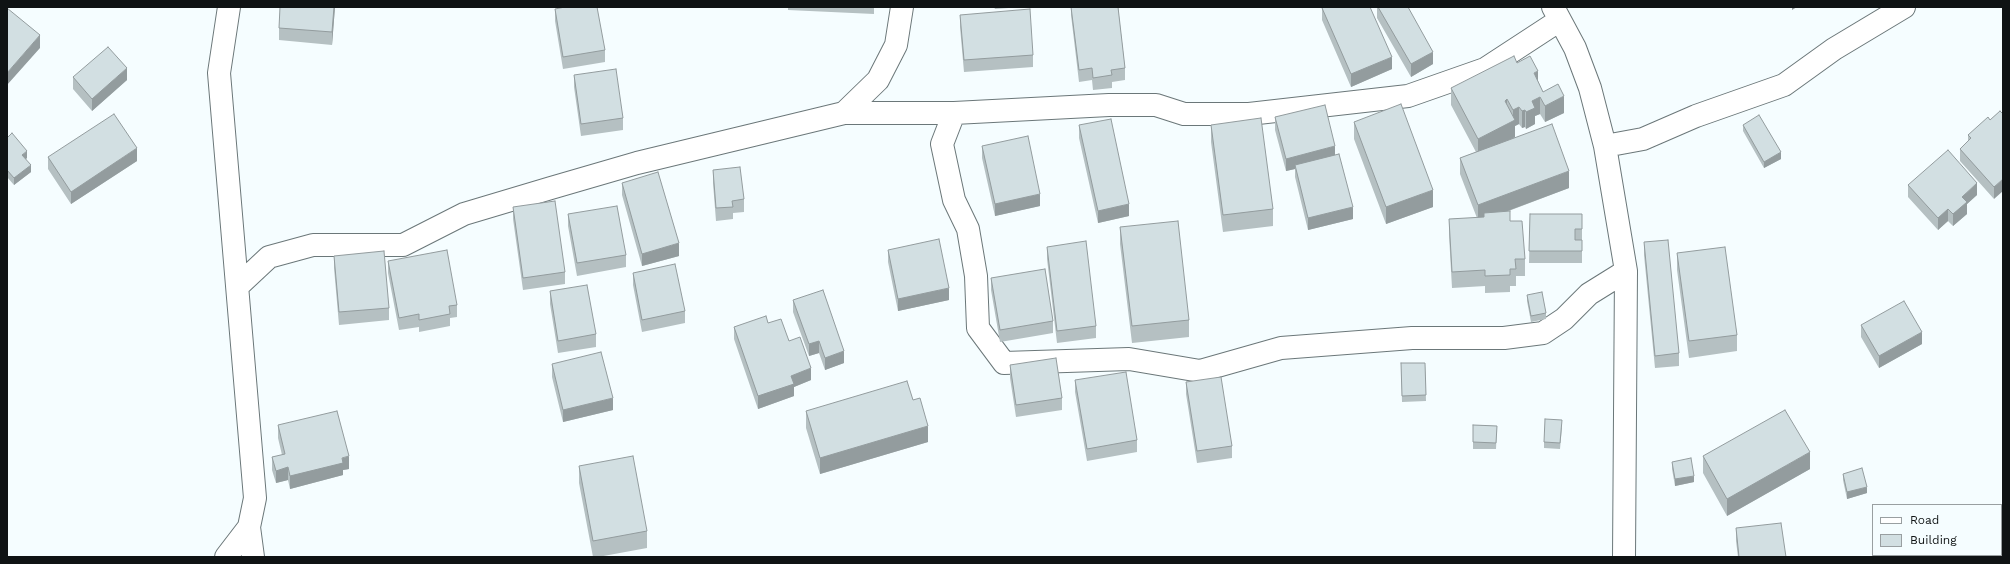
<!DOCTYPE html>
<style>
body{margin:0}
#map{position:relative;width:2010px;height:564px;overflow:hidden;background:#f5fdff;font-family:"Work Sans",sans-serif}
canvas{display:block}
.frame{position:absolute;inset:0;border:8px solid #0f1314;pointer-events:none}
.legend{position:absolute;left:1872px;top:504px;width:130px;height:52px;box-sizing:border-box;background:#f5fdff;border:1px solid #999fa1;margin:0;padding:5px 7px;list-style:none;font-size:12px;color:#0f1314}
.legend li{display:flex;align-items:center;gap:8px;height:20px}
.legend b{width:20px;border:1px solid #999fa1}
</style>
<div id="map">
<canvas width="2010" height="564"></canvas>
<div class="frame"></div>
<ul class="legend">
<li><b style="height:5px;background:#fff"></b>Road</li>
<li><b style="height:11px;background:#d2dfe2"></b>Building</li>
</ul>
</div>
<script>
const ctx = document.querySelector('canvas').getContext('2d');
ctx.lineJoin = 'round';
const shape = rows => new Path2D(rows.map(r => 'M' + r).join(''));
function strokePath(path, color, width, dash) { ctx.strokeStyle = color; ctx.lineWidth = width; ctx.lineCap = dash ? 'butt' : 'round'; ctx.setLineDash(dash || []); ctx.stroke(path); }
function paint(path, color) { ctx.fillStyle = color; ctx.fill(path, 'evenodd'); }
const minor = shape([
 [1553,7,1575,48,1590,88,1605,146,1626,271,1624,557],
 [844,113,954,113,1109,105,1156,105,1184,114,1249,114,1408,96,1485,69,1560,20],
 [954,113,942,144,954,200,968,229,976,276,978,328,1004,363,1129,359,1200,371,1281,348,1412,338,1504,338,1543,333,1564,319,1589,294,1626,271],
 [1605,146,1643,139,1696,116,1784,85,1834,49,1904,7],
 [238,286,269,257,313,245,403,245,464,214,551,188,637,163,844,113,878,80,896,45,902,7],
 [249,527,253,557],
 [226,557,249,527,255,498,219,73,229,7]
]);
const wall = shape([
 [335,7,332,45,279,40,279,28],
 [788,7,874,7,874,14,788,10],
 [994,7,1022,7,995,9],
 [1071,7,1118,7,1125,68,1125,80,1112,82,1112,88,1093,90,1092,80,1079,82,1071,15],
 [1377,7,1408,7,1433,64,1411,77,1377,18],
 [1322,8,1392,69,1351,87,1322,20],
 [555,9,605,50,605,62,563,69,555,21],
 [960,15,1033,55,1033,67,964,72,960,27],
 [1517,63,1538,81,1543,92,1564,113,1545,122,1540,114,1535,116,1535,124,1526,129,1525,127,1522,128,1519,124,1515,126,1515,137,1569,188,1506,212,1525,259,1525,276,1516,276,1516,286,1510,286,1510,292,1485,293,1485,286,1452,288,1449,235,1449,219,1477,218,1460,174,1460,158,1476,152,1451,105,1451,88],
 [574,75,623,118,623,130,581,136,574,87],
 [73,77,127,80,92,111,73,89],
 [2000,111,1994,199,1960,161,1960,149,1968,141,1968,135,1990,120],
 [1275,117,1335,155,1353,219,1308,230,1295,177,1295,169,1286,171,1275,130],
 [1354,122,1433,207,1386,224,1354,139],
 [1079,125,1129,216,1098,223,1079,138],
 [1211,125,1273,209,1273,226,1223,232,1211,142],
 [1743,125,1781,159,1764,168,1743,131],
 [7,138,27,158,26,159,31,172,14,185,7,177],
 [982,146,1040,206,995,216,982,158],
 [48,157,137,161,71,204,48,169],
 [713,170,744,199,744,212,733,213,733,219,716,221,713,183],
 [622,183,679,256,642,266,622,195],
 [1908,185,1977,195,1967,204,1967,214,1953,226,1948,221,1938,230,1908,197],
 [513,207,565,272,565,284,523,290,513,219],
 [568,214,626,255,626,267,577,276,568,226],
 [1530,214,1582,214,1582,263,1529,263],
 [1120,227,1189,320,1189,337,1132,343,1120,244],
 [1644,242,1679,353,1679,366,1655,368,1644,255],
 [1047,247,1096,326,1096,338,1057,343,1047,259],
 [888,250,949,300,898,311,888,262],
 [1677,253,1737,335,1737,351,1689,358,1677,270],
 [334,256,389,308,389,320,339,325,334,268],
 [388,261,457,305,457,317,450,318,450,326,419,332,419,327,399,330,388,273],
 [633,273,685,311,685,323,642,332,633,285],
 [991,278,1053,321,1053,333,1000,342,991,290],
 [550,291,596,334,596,347,558,353,550,304],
 [1527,295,1546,313,1546,319,1531,322,1527,301],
 [793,300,844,363,825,370,819,353,809,356,793,312],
 [768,323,789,341,811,380,794,387,794,396,758,409,734,339,734,327],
 [1861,325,1922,344,1879,368,1861,337],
 [1401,363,1425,363,1426,401,1402,402],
 [552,364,613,410,563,422,552,377],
 [1010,365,1062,398,1062,410,1016,417,1010,378],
 [1075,380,1137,440,1137,452,1087,461,1075,392],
 [1186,382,1232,446,1232,458,1197,463,1186,394],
 [913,400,928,442,820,474,806,428,806,411],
 [278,425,349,469,343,470,343,475,290,489,288,480,276,483,272,470,272,457,282,455,278,438],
 [1473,425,1497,426,1496,449,1473,449],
 [1562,427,1560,449,1544,448,1544,442],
 [1703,456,1810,469,1727,516,1703,473],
 [1672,462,1694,482,1675,486,1672,469],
 [579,466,647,531,647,548,598,557,593,557,579,483],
 [1843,474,1867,493,1847,499,1843,480],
 [1736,528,1786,557,1738,557,1736,541]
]);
const shadedWall = shape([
 [334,7,335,7,332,45,332,32],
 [1792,7,1797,7,1792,10],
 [40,35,40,48,7,85,7,93,7,73],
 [1433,52,1433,64,1411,77,1411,64],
 [1392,57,1392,69,1351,87,1351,74],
 [127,68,127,80,92,111,92,99],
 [1538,71,1538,88,1534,73],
 [1564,96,1564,113,1545,122,1545,106],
 [1540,97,1540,114,1535,116,1535,124,1526,129,1526,112,1532,101],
 [1507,99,1507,116,1505,101],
 [1519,107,1519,124,1515,126,1515,137,1478,156,1478,139,1513,121,1513,110],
 [1525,110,1525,127,1522,128,1522,111],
 [1335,146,1335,159,1295,165,1295,169,1286,171,1286,159],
 [137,148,137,161,71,204,71,192],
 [27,151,27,158,22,162,22,155],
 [1781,152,1781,159,1764,168,1764,162],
 [31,165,31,172,14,185,14,178],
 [1569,171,1569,188,1478,222,1478,205],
 [2003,179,2003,191,1994,199,1994,187],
 [1977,183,1977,195,1967,204,1967,214,1953,226,1953,214,1962,197],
 [1433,190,1433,207,1386,224,1386,207],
 [1040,194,1040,206,995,216,995,204],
 [1129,204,1129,216,1098,223,1098,211],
 [1353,207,1353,219,1308,230,1308,218],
 [1948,209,1948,221,1938,230,1938,218],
 [679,243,679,256,642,266,642,254],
 [949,288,949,300,898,311,898,299],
 [1922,332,1922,344,1879,368,1879,356],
 [819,341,819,353,809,356,809,344],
 [844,351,844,363,825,370,825,358],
 [811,368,811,380,794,387,794,396,758,409,758,396,791,376],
 [613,398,613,410,563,422,563,410],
 [928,426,928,442,820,474,820,458],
 [1810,452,1810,469,1727,516,1727,499],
 [349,456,349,469,343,470,343,475,290,489,290,476],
 [288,467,288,480,276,483,276,471],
 [1694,476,1694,482,1675,486,1675,479],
 [1867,487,1867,493,1847,499,1847,492]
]);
const building = shape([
 [280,7,334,7,332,32,279,28,280,7],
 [565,7,597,7,605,50,563,57,555,9,565,7],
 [1071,7,1118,7,1125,68,1111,70,1112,75,1093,78,1092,68,1079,70,1071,7],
 [1324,7,1370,7,1392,57,1351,74,1322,8,1324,7],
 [1378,7,1408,7,1433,52,1411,64,1378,7],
 [7,8,40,35,7,73,7,8],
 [1030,9,1033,55,964,60,960,15,1030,9],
 [108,47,127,68,92,99,73,77,108,47],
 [1514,56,1517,63,1530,56,1538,71,1534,73,1543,92,1558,84,1564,96,1545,106,1540,97,1532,101,1535,108,1526,112,1525,110,1522,111,1519,107,1513,110,1507,99,1505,101,1515,120,1478,139,1451,88,1514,56],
 [616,69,623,118,581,124,574,75,616,69],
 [1401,104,1433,190,1386,207,1354,122,1401,104],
 [1325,105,1335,146,1286,159,1275,117,1325,105],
 [2000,111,2003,114,2003,179,1994,187,1960,149,1971,138,1968,135,1988,117,1990,120,2000,111],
 [114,114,137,148,71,192,48,157,114,114],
 [1759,115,1781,152,1764,162,1743,125,1759,115],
 [1261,118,1273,209,1223,215,1211,125,1261,118],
 [1111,119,1129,204,1098,211,1079,125,1111,119],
 [1552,124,1569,171,1478,205,1460,158,1552,124],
 [12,133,27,151,22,155,31,165,14,178,7,170,7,138,12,133],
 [1028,136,1040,194,995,204,982,146,1028,136],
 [1948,150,1977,183,1962,197,1967,202,1953,214,1948,209,1938,218,1908,185,1948,150],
 [1339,154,1353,207,1308,218,1295,165,1339,154],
 [740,167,744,199,732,201,733,207,716,208,713,170,740,167],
 [658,172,679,243,642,254,622,183,658,172],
 [555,201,565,272,523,278,513,207,555,201],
 [617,206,626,255,577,263,568,214,617,206],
 [1510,211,1510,221,1522,221,1525,259,1515,259,1516,269,1510,269,1510,275,1485,276,1485,270,1452,272,1449,219,1484,217,1484,213,1510,211],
 [1530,214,1582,214,1582,229,1575,229,1575,240,1582,240,1582,251,1529,251,1530,214],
 [1178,221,1189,320,1132,326,1120,227,1178,221],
 [939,239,949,288,898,299,888,250,939,239],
 [1668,240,1679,353,1655,356,1644,242,1668,240],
 [1086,241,1096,326,1057,331,1047,247,1086,241],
 [1725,247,1737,335,1689,341,1677,253,1725,247],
 [447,250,457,305,449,306,450,314,419,320,419,314,399,318,388,261,447,250],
 [384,251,389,308,339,312,334,256,384,251],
 [675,264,685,311,642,320,633,273,675,264],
 [1045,269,1053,321,1000,330,991,278,1045,269],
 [587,285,596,334,558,341,550,291,587,285],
 [823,290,844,351,825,358,819,341,809,344,793,300,823,290],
 [1542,292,1546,313,1531,316,1527,295,1542,292],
 [1904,301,1922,332,1879,356,1861,325,1904,301],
 [766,316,768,323,781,319,789,341,800,337,811,368,791,376,794,384,758,396,734,327,766,316],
 [601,352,613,398,563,410,552,364,601,352],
 [1056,358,1062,398,1016,405,1010,365,1056,358],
 [1401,363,1425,363,1426,395,1402,396,1401,363],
 [1126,372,1137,440,1087,449,1075,380,1126,372],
 [1221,377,1232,446,1197,451,1186,382,1221,377],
 [907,381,913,400,920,398,928,426,820,458,806,411,907,381],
 [1785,410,1810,452,1727,499,1703,456,1785,410],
 [337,411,349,456,342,458,343,463,290,476,288,467,276,471,272,457,285,454,278,425,337,411],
 [1545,419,1562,420,1560,443,1544,442,1545,419],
 [1473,425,1497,426,1496,443,1473,442,1473,425],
 [633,456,647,531,593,541,579,466,633,456],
 [1691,458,1694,476,1675,479,1672,462,1691,458],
 [1862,468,1867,487,1847,492,1843,474,1862,468],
 [1781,523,1786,557,1739,557,1736,528,1781,523]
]);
strokePath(minor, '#6b7779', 24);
strokePath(minor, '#fff', 22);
paint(wall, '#b5c0c2');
paint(shadedWall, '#939c9e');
paint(building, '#d2dfe2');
strokePath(building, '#939c9e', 1);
</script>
